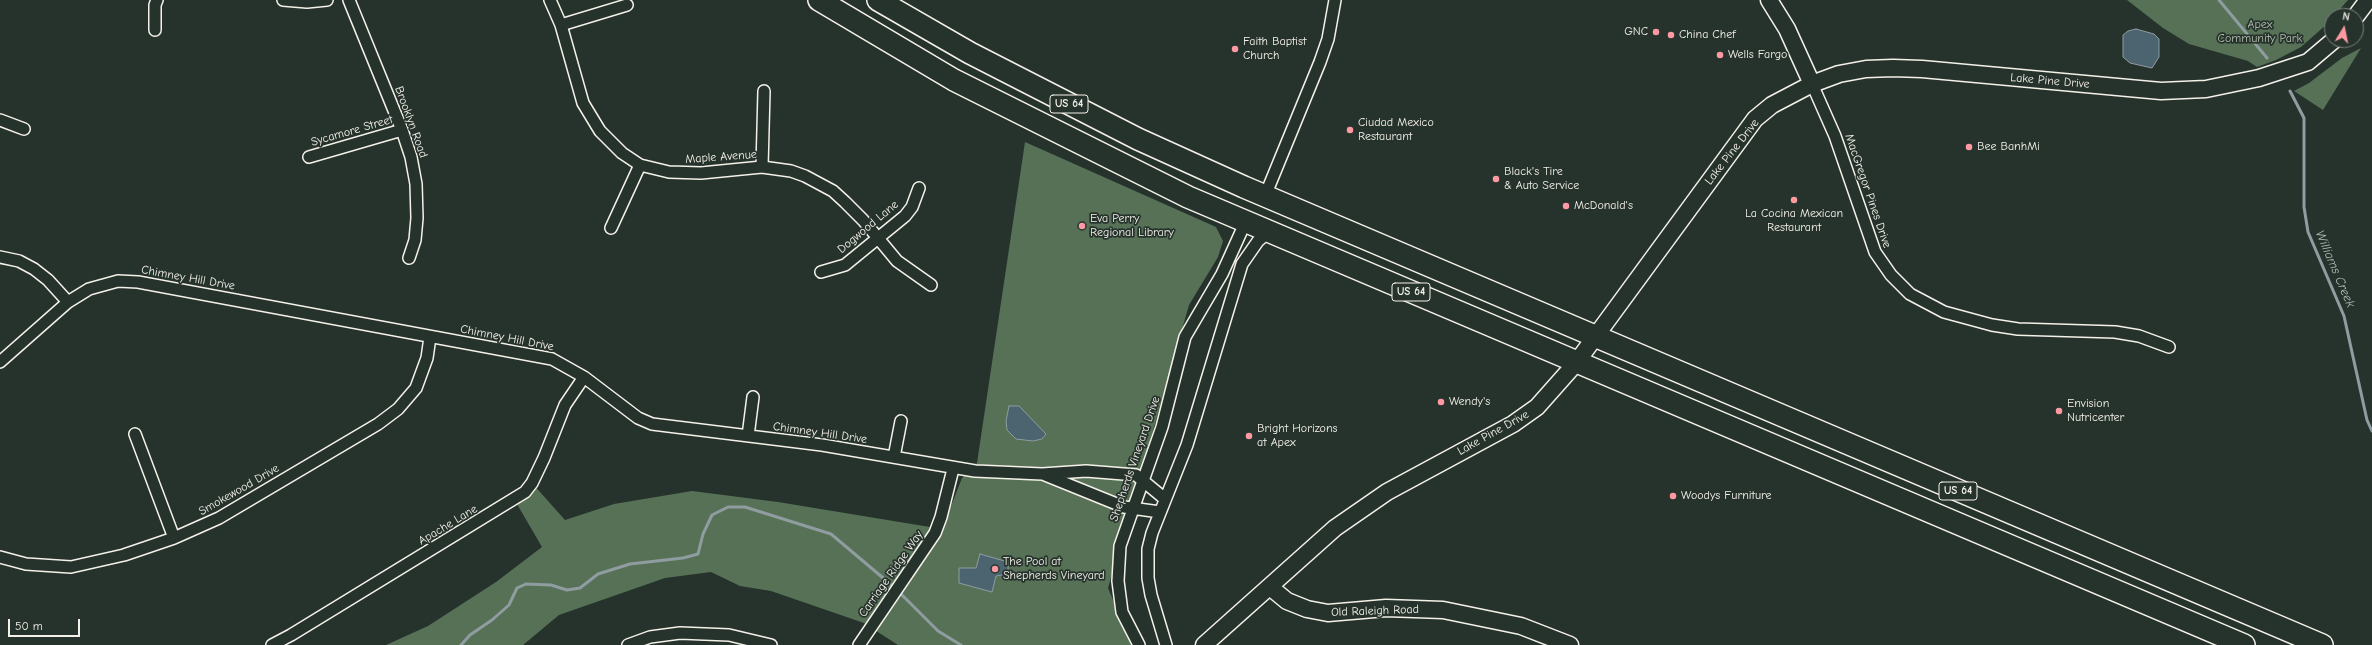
<!DOCTYPE html>
<style>
body{margin:0}
#map{position:relative;width:2372px;height:645px;overflow:hidden;background:#26332d;font-family:"Comic Neue",sans-serif}
canvas{display:block}
.north{position:absolute;left:2324px;top:8px;width:40px;height:40px;box-sizing:border-box;background:#26332d;border:1px solid #787f78;border-radius:50%;rotate:10deg;font-size:11px;font-weight:700;line-height:16px;text-align:center;color:#f4f1e8}
.north::after{content:'';display:block;margin:auto;width:14px;height:18px;background:#ff9aa2;clip-path:polygon(50% 0,100% 100%,50% 72%,0 100%)}
.scale{position:absolute;left:8px;top:619px;width:72px;height:18px;box-sizing:border-box;border:2px solid #f4f1e8;border-top:0;padding-left:5px;font-size:12px;line-height:14px;white-space:nowrap;color:#f4f1e8;-webkit-text-stroke:3px #26332d;paint-order:stroke}
</style>
<div id="map">
<canvas width="2372" height="645"></canvas>
<div class="north">N</div>
<div class="scale">50 m</div>
</div>
<script>
const ctx = document.querySelector('canvas').getContext('2d');
ctx.lineJoin = 'round';
function paint(path, color) { ctx.fillStyle = color; ctx.fill(path, 'evenodd'); }
const shape = rows => new Path2D(rows.map(r => 'M' + r).join(''));
function strokePath(path, color, width, dash) { ctx.strokeStyle = color; ctx.lineWidth = width; ctx.lineCap = dash ? 'butt' : 'round'; ctx.setLineDash(dash || []); ctx.stroke(path); }
function drawText(font, color, halo, rows, align = 'center') {
  ctx.font = font + ' "Comic Neue",sans-serif'; ctx.lineWidth = 3.5; ctx.setLineDash([]); ctx.textBaseline = 'middle'; ctx.strokeStyle = halo; ctx.fillStyle = color; for (const [text, x, y, turn = 0] of rows) {
    ctx.save(); ctx.translate(x, y); ctx.rotate((+turn || 0) * Math.PI / 180); ctx.textAlign = isNaN(turn) ? turn : align; if (halo) ctx.strokeText(text, 0, 0); ctx.fillText(text, 0, 0); ctx.restore();
  }
}
const green = shape([
 [2127,0,2348,0,2327,24,2301,47,2276,60,2257,67,2248,61,2189,44,2163,28],
 [2361,48,2323,110,2294,91,2309,83,2342,58],
 [1025,142,1216,227,1223,241,1218,257,1189,305,1108,588,1132,645,898,645,864,623,771,591,740,586,711,572,665,578,559,615,523,645,386,645,428,626,496,582,542,547,514,499,532,483,565,520,614,504,692,491,778,502,942,529,962,478,977,463]
]);
const water = shape([
 [2136,29,2154,34,2159,39,2159,57,2152,68,2130,63,2123,57,2123,35,2128,31,2136,29],
 [1009,406,1019,406,1046,434,1042,439,1033,441,1016,439,1007,430,1006,421,1009,406],
 [980,554,1008,562,1008,574,996,576,992,592,959,583,959,568,976,568,980,554]
]);
const stream = shape([
 [2219,0,2267,58],
 [2290,91,2304,118,2304,207,2308,232,2344,316,2367,420,2372,431],
 [899,592,938,631,961,645],
 [461,645,470,635,492,620,509,605,517,588,526,584,551,585,567,590,580,588,598,574,630,564,683,558,698,554,703,534,712,515,728,507,745,507,831,534,895,588]
]);
const street = shape([
 [283,0,307,2,327,0],
 [349,0,402,130,411,157,416,184,417,218,415,240,409,258],
 [550,0,561,25,583,103,600,131,622,153,640,165,669,172,701,173,762,167,791,171,805,176,833,191,845,202,863,220,897,261,931,285],
 [561,25,627,5],
 [155,30,155,5,157,0],
 [1812,84,1835,136,1875,252,1891,275,1910,294,1944,312,1992,325,2018,329,2115,332,2139,336,2169,347],
 [0,120,24,129],
 [309,157,402,130],
 [762,167,764,91],
 [1265,196,1320,62,1328,39,1335,0],
 [611,228,640,165],
 [0,257,19,261,34,269,48,280,68,302],
 [821,272,845,265,905,216,912,207,919,188],
 [0,362,68,302,89,289,118,281,138,282,552,359,584,377,638,418,652,424,822,445,975,471,1042,474,1086,471,1136,475,1165,499],
 [135,434,174,538],
 [748,436,753,397],
 [894,457,901,421],
 [1045,475,1124,507,1160,512],
 [0,557,26,564,71,567,124,555,174,538,219,518,378,424,398,409,416,388,427,358,430,337],
 [272,645,291,635,525,492,532,483,544,458,565,405,584,377],
 [628,645,650,637,680,633,729,635,771,645],
 [859,645,935,533,941,517,953,469],
 [1139,645,1122,612,1118,581,1120,546,1162,427,1185,337,1222,274,1246,221],
 [1166,645,1151,595,1148,578,1148,549,1152,533,1187,445,1242,264,1258,241,1265,235,1272,235]
]);
const secondary = shape([
 [1769,0,1787,29,1812,84],
 [2356,16,2368,0],
 [1270,587,1287,601,1307,609,1328,613,1386,608,1443,610,1521,626,1570,645],
 [1204,645,1335,528,1387,492,1513,424,1537,407,1576,363,1755,119,1772,105,1812,84,1839,74,1866,69,1893,68,1922,69,2161,91,2206,89,2259,78,2308,62,2334,40]
]);
const highway = shape([
 [819,0,954,80,1188,197,2244,645],
 [878,0,970,53,1138,139,1244,187,2322,645]
]);
const markers = [
 [1656,32,4,"#ff9aa2"],
 [1671,35,4,"#ff9aa2"],
 [1235,49,4,"#ff9aa2"],
 [1720,55,4,"#ff9aa2"],
 [1350,130,4,"#ff9aa2"],
 [1969,147,4,"#ff9aa2"],
 [1496,179,4,"#ff9aa2"],
 [1794,200,4,"#ff9aa2"],
 [1566,206,4,"#ff9aa2"],
 [1082,226,4,"#ff9aa2"],
 [1441,402,4,"#ff9aa2"],
 [2059,411,4,"#ff9aa2"],
 [1249,436,4,"#ff9aa2"],
 [1673,496,4,"#ff9aa2"],
 [995,569,4,"#ff9aa2"]
];
const shields = [
 [1069,104,38],
 [1411,292,38],
 [1958,491,38]
];
const shieldNames = [
 ["US 64",1069,104],
 ["US 64",1411,292],
 ["US 64",1958,491]
];
const parkNames = [
 ["Apex",2260,25],
 ["Community Park",2260,39]
];
const poiNames = [
 ["GNC",1648,32,"right"],
 ["China Chef",1679,35],
 ["Faith Baptist",1243,42],
 ["Church",1243,56],
 ["Wells Fargo",1728,55],
 ["Ciudad Mexico",1358,123],
 ["Restaurant",1358,137],
 ["Bee BanhMi",1977,147],
 ["Black's Tire",1504,172],
 ["& Auto Service",1504,186],
 ["McDonald's",1574,206],
 ["La Cocina Mexican",1794,214,"center"],
 ["Restaurant",1794,228,"center"],
 ["Eva Perry",1090,219],
 ["Regional Library",1090,233],
 ["Wendy's",1449,402],
 ["Envision",2067,404],
 ["Nutricenter",2067,418],
 ["Bright Horizons",1257,429],
 ["at Apex",1257,443],
 ["Woodys Furniture",1681,496],
 ["The Pool at",1003,562],
 ["Shepherds Vineyard",1003,576]
];
const streetNames = [
 ["Lake Pine Drive",2050,81,5],
 ["Brooklyn Road",411,122,70],
 ["Sycamore Street",352,131,-16],
 ["Lake Pine Drive",1732,152,-52],
 ["Maple Avenue",721,157,-4],
 ["MacGregor Pines Drive",1868,191,71],
 ["Dogwood Lane",868,227,-40],
 ["Chimney Hill Drive",188,278,10],
 ["Chimney Hill Drive",507,338,11],
 ["Chimney Hill Drive",820,433,8],
 ["Lake Pine Drive",1493,433,-29],
 ["Shepherds Vineyard Drive",1135,459,-71],
 ["Smokewood Drive",239,490,-30],
 ["Apache Lane",448,525,-31],
 ["Carriage Ridge Way",891,574,-55],
 ["Old Raleigh Road",1375,611,-2]
];
const waterNames = [
 ["Williams Creek",2335,269,67]
];
paint(green, '#577157');
paint(water, '#4b6470');
strokePath(water, '#8f9ca0', 1);
strokePath(stream, '#8f9ca0', 3);
strokePath(street, '#f4f1e8', 14);
strokePath(secondary, '#f4f1e8', 19);
strokePath(highway, '#f4f1e8', 24);
strokePath(street, '#26332d', 11);
strokePath(secondary, '#26332d', 16);
strokePath(highway, '#26332d', 21);
for (const [x, y, r, color] of markers) { const dot = new Path2D(); dot.arc(x, y, r, 0, 2 * Math.PI); ctx.fillStyle = color; ctx.fill(dot); strokePath(dot, '#26332d', 1.5); }
for (const [x, y, w] of shields) { const box = new Path2D(); box.roundRect(x - w / 2, y - 9, w, 18, 3); ctx.fillStyle = '#26332d'; ctx.fill(box); strokePath(box, '#f4f1e8', 1); }
drawText('bold 11px', '#f4f1e8', null, shieldNames);
drawText('12px', '#b5beae', '#26332d', parkNames);
drawText('12px', '#f4f1e8', '#26332d', poiNames, 'left');
drawText('12px', '#f4f1e8', '#26332d', streetNames);
drawText('italic 13px', '#b0b9b8', '#26332d', waterNames);
</script>
